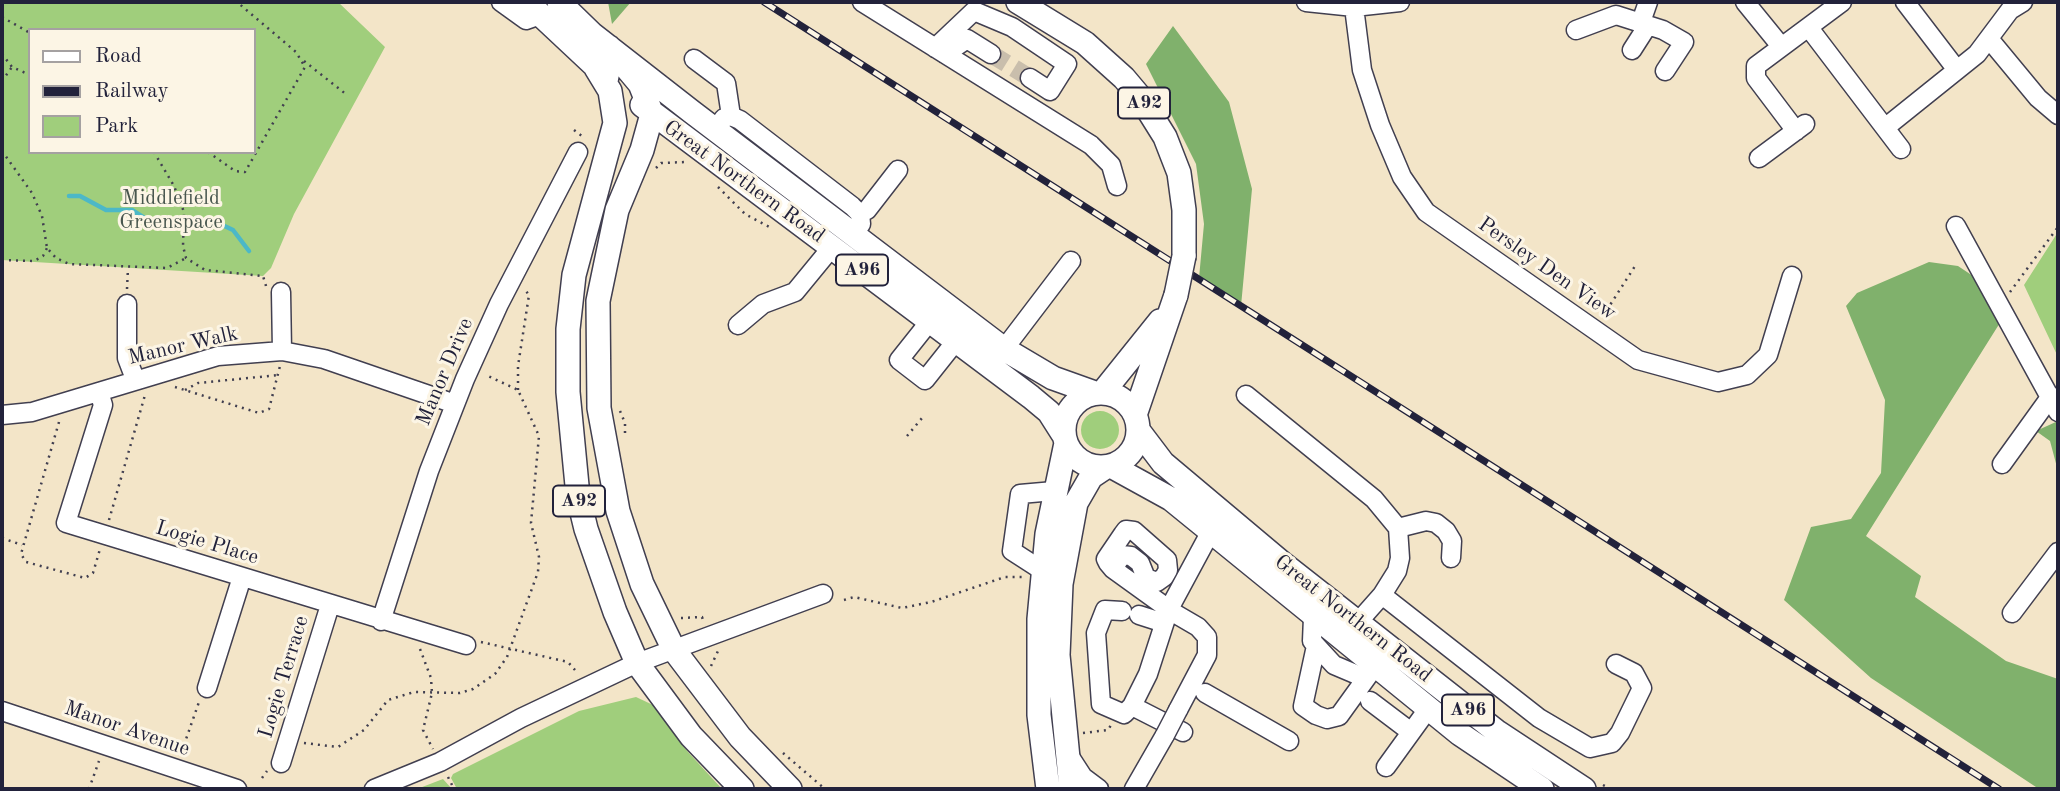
<!DOCTYPE html>
<style>
body{margin:0}
#map{position:relative;width:2060px;height:791px;overflow:hidden;background:#f3e5c8;font-family:"Old Standard TT",serif}
canvas{display:block}
.frame{position:absolute;inset:0;border:4px solid #22223b;pointer-events:none}
.legend{position:absolute;left:28px;top:28px;width:228px;height:126px;box-sizing:border-box;background:#fcf5e5;border:2px solid #a5a1a1;margin:0;padding:9px 12px;list-style:none;font-size:21px;color:#22223b}
.legend li{display:flex;align-items:center;gap:14px;height:35px}
.legend b{width:35px;border:2px solid #a5a1a1}
</style>
<div id="map">
<canvas width="2060" height="791"></canvas>
<div class="frame"></div>
<ul class="legend">
<li><b style="height:9px;background:#fff"></b>Road</li>
<li><b style="height:9px;background:#22223b"></b>Railway</li>
<li><b style="height:19px;background:#a0ce7c"></b>Park</li>
</ul>
</div>
<script>
const ctx = document.querySelector('canvas').getContext('2d');
ctx.lineJoin = 'round';
function paint(path, color) { ctx.fillStyle = color; ctx.fill(path, 'evenodd'); }
const shape = rows => new Path2D(rows.map(r => 'M' + r).join(''));
function strokePath(path, color, width, dash) { ctx.strokeStyle = color; ctx.lineWidth = width; ctx.lineCap = dash ? 'butt' : 'round'; ctx.setLineDash(dash || []); ctx.stroke(path); }
function drawText(font, color, halo, rows, align = 'center') {
  ctx.font = font + ' "Old Standard TT",serif'; ctx.lineWidth = 6; ctx.setLineDash([]); ctx.textBaseline = 'middle'; ctx.strokeStyle = halo; ctx.fillStyle = color; for (const [text, x, y, turn = 0] of rows) {
    ctx.save(); ctx.translate(x, y); ctx.rotate((+turn || 0) * Math.PI / 180); ctx.textAlign = isNaN(turn) ? turn : align; if (halo) ctx.strokeText(text, 0, 0); ctx.fillText(text, 0, 0); ctx.restore();
  }
}
const green = shape([
 [2,2,338,2,385,47,294,214,271,268,263,276,2,260],
 [30,30,254,30,254,152,30,152],
 [2058,232,2058,357,2024,285],
 '1081 430a19 19 0 1 1 38 0a19 19 0 1 1-38 0Z',
 [636,697,653,705,688,752,722,789,457,789,451,778,453,774,579,711],
 [443,779,452,789,417,789]
]);
const forest = shape([
 [608,2,631,2,612,24],
 [1173,26,1229,102,1252,189,1241,306,1199,278,1204,224,1196,164,1146,64],
 [1929,262,1958,266,1982,282,2003,318,1866,536,1921,576,1915,597,2006,661,2058,679,2058,789,2039,789,1871,678,1784,600,1811,527,1851,519,1881,473,1885,400,1846,306,1857,293],
 [2058,421,2058,471,2050,441,2036,431]
]);
const stream = shape([
 [69,196,80,196,106,210,132,210,146,219,162,224],
 [206,222,216,222,233,230,249,251]
]);
const minorTunnel = shape([
 [991,54,1030,78]
]);
const path = shape([
 [2,17,30,33],
 [2,54,12,67,30,75],
 [304,61,347,95],
 [2,81,12,67],
 [574,130,582,136],
 [2,151,32,193,42,216,47,248,56,258,69,264,167,268,186,258],
 [154,152,174,186,184,212,183,246,186,258,205,270,263,276,266,286],
 [208,152,235,171,245,172,305,67,296,52,237,2],
 [656,168,661,163,685,162],
 [718,187,745,214,773,229],
 [2,260,34,261,43,256,47,248],
 [127,289,128,268],
 [2010,292,2058,227],
 [1603,316,1637,263],
 [175,387,259,413,269,409,280,366],
 [185,390,198,383,279,375],
 [518,390,518,366,529,295,526,291],
 [620,411,625,423,625,438],
 [59,422,21,554,26,562,85,578,93,573,100,549],
 [907,436,922,418],
 [109,520,145,395],
 [2,538,22,545],
 [844,600,854,597,902,608,931,602,1005,577,1023,577],
 [681,618,702,617,703,620],
 [481,642,568,662,575,670],
 [420,649,431,678,432,693,423,730,433,749],
 [711,666,718,651],
 [1083,733,1108,730,1111,725],
 [304,743,338,747,364,730,388,700,414,692,460,693,473,689,495,674,507,657,538,572,539,557,531,523,539,436,518,390,486,375],
 [184,745,199,702],
 [783,753,825,789],
 [448,777,454,789],
 [262,778,267,771],
 [1603,785,1611,789],
 [89,789,99,761]
]);
const minor = shape([
 [501,2,526,20,540,15],
 [862,2,1091,145,1111,165,1117,186],
 [1306,2,1354,7,1400,2],
 [1745,2,1780,45],
 [1905,2,1957,70],
 [1354,7,1362,70,1380,125,1402,177,1426,212,1638,360,1718,382,1747,375,1768,355,1792,276],
 [1641,22,1648,2],
 [1809,28,1901,149],
 [1576,30,1616,15,1663,30,1684,42,1665,71],
 [1990,40,2038,98,2058,115],
 [935,48,974,11,1012,27,1067,64,1050,91,1030,78],
 [1632,50,1648,25],
 [945,54,967,39,991,54],
 [694,59,726,83,731,116],
 [1886,127,1977,54,2010,10,2023,2],
 [715,130,724,118,731,116,740,120,852,206,860,214,861,224,853,235],
 [1796,131,1756,78,1756,66,1842,2],
 [1759,158,1805,124],
 [860,214,867,210,898,170],
 [1956,226,2058,412],
 [281,292,282,351],
 [127,304,127,358,135,379],
 [930,321,899,360,925,380,956,341],
 [738,325,763,304,795,292,832,247],
 [1004,349,1071,261],
 [99,392,103,405,66,523,466,645],
 [1246,395,1374,499,1398,528,1400,558,1397,571,1382,595,1351,630],
 [2,415,32,412,218,356,282,351,324,359,455,404],
 [2002,464,2051,396],
 [1398,528,1426,521,1436,523,1446,531,1452,541,1451,558],
 [1113,569,1122,555,1131,556,1140,563,1146,578,1157,582,1164,577,1168,570,1167,560,1134,531,1126,530,1123,534,1106,559,1108,563,1113,569,1174,613,1198,627,1207,637,1207,655,1178,710],
 [1043,571,1012,551,1020,494,1054,491],
 [1382,595,1539,718,1590,748,1612,743,1620,733,1642,688,1634,673,1616,664],
 [1122,611,1105,610,1096,633,1101,704,1124,714,1132,706],
 [2012,613,2058,552],
 [1139,615,1164,623],
 [1313,617,1312,641,1334,665,1360,676,1368,673],
 [381,621,429,471,465,379,499,304,578,152],
 [1316,646,1303,706,1316,715,1327,719,1339,716,1375,666],
 [207,688,242,577],
 [1205,693,1289,741],
 [1370,701,1411,732],
 [2,711,237,789],
 [1183,732,1132,706,1148,674,1169,609,1211,531],
 [1070,757,1083,777,1099,789],
 [281,763,330,605],
 [1386,767,1428,709],
 [374,789,440,762,521,718,637,663,823,594],
 [1134,789,1165,735]
]);
const major = shape([
 [527,2,607,77],
 [559,2,592,34,692,112,1004,349,1053,378,1095,393],
 [1018,2,1085,43,1124,78,1140,97,1165,137,1179,173,1184,210,1184,256],
 [609,47,640,84,652,114,642,150,617,210,598,301,599,408,618,511,642,584,674,650,740,737,790,789],
 [596,68,610,91,615,123,574,275,568,329,568,392,578,496,586,529,615,612,637,663,691,736,742,789],
 [642,105,1031,397,1049,412,1063,434],
 [1103,392,1160,321],
 '1064 430a37 37 0 1 1 74 0a37 37 0 1 1-74 0Z',
 [1135,415,1176,295],
 [1138,430,1163,463,1282,563,1496,731,1584,789],
 [1111,466,1171,499,1460,734,1542,789],
 [1048,789,1039,715,1039,619,1047,534,1066,443],
 [1071,789,1058,655,1061,584,1076,503,1091,477,1106,467]
]);
const rail = shape([
 [764,2,1999,789]
]);
const minorBridge = shape([
 [1165,735,1178,710]
]);
const majorBridge = shape([
 [1176,295,1184,256]
]);
const shields = [
 [1144,103,52],
 [862,270,52],
 [579,501,52],
 [1468,710,52]
];
const shieldNames = [
 ["A92",1144,103],
 ["A96",862,270],
 ["A92",579,501],
 ["A96",1468,710]
];
const streetNames = [
 ["Great Northern Road",744,182,36],
 ["Persley Den View",1547,269,35],
 ["Manor Walk",183,346,-13],
 ["Manor Drive",445,372,-67],
 ["Logie Place",207,543,17],
 ["Great Northern Road",1353,619,38],
 ["Logie Terrace",284,677,-73],
 ["Manor Avenue",127,729,19]
];
const parkNames = [
 ["Middlefield",171,198],
 ["Greenspace",171,222]
];
paint(green, '#a0ce7c');
paint(forest, '#80b16c');
strokePath(stream, '#4cb8c7', 4.5);
strokePath(minorTunnel, '#c9beac', 18, [18, 9]);
strokePath(minor, '#413f50', 21);
strokePath(major, '#413f50', 26);
strokePath(path, '#413f50', 2.5, [2, 5]);
strokePath(minor, '#fff', 18);
strokePath(major, '#fff', 23);
strokePath(rail, '#22223b', 7);
strokePath(rail, '#fcf5e5', 4.5, [13]);
strokePath(minorBridge, '#413f50', 21, []);
strokePath(majorBridge, '#413f50', 26, []);
strokePath(minorBridge, '#fff', 18);
strokePath(majorBridge, '#fff', 23);
for (const [x, y, w] of shields) { const box = new Path2D(); box.roundRect(x - w / 2, y - 15.5, w, 31, 5); ctx.fillStyle = '#fcf5e5'; ctx.fill(box); strokePath(box, '#22223b', 2); }
drawText('bold 19px', '#22223b', null, shieldNames);
drawText('21px', '#22223b', '#fcf5e5', streetNames);
drawText('21px', '#48564e', '#fcf5e5', parkNames);
</script>
